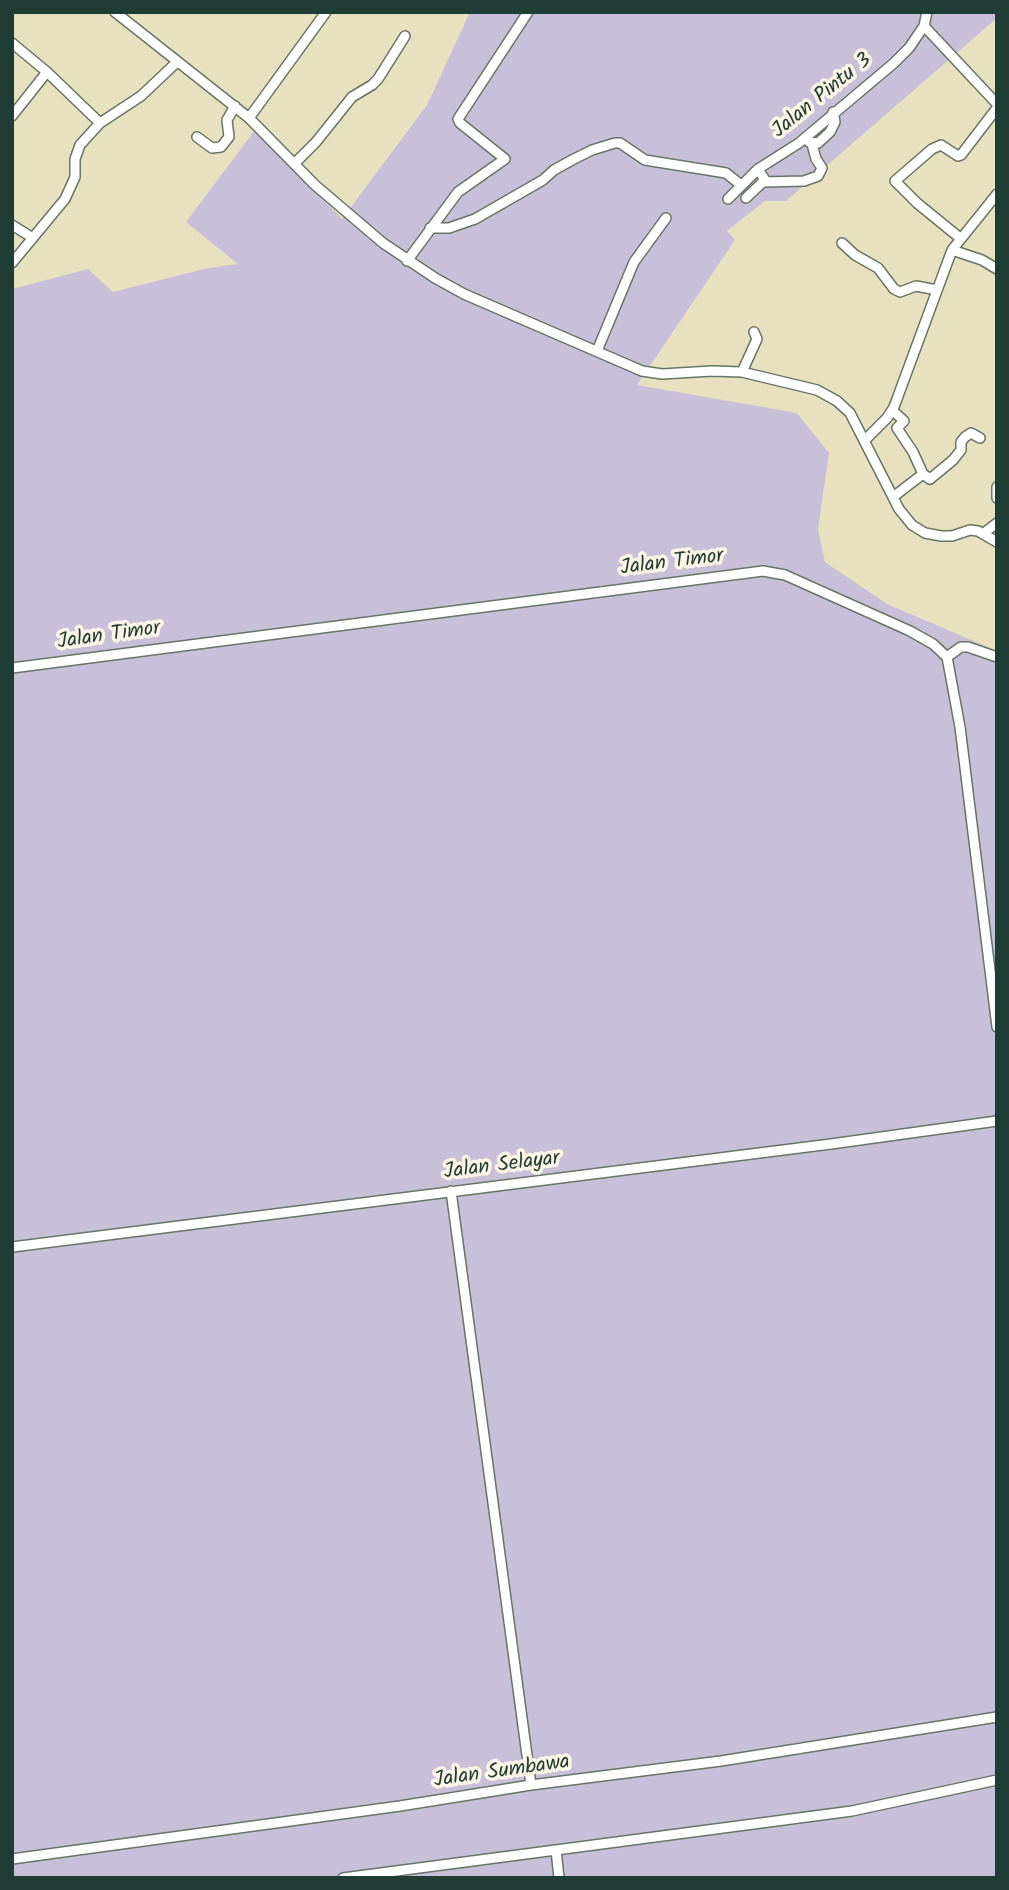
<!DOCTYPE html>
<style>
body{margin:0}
#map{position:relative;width:1009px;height:1890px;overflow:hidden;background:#e8e1bf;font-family:Kalam,sans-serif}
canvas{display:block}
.frame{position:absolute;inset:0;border:14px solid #1f3d34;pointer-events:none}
</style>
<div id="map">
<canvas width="1009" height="1890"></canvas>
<div class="frame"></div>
</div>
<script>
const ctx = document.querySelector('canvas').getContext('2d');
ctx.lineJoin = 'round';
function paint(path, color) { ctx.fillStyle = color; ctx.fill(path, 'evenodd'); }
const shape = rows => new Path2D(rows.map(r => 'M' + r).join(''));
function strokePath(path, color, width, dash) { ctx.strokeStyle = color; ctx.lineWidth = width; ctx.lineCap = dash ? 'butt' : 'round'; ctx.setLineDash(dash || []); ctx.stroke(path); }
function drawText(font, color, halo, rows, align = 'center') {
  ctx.font = font + ' Kalam,sans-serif'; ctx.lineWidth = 7; ctx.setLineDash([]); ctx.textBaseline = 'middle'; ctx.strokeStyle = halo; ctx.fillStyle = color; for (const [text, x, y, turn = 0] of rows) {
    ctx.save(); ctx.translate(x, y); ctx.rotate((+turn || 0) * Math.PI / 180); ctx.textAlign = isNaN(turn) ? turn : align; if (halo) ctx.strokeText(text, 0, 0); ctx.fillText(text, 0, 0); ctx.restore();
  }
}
const industrial = shape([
 [470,12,997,12,997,18,786,201,765,201,727,231,735,240,637,385,797,413,829,453,818,529,825,562,887,604,997,651,997,1878,12,1878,12,289,88,269,113,292,208,268,238,264,186,222,255,130,342,219,427,105]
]);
const minor = shape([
 [115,12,249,118,315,185,383,243,435,278,464,294,642,371,662,374,712,371,742,372,817,390,837,401,850,413,899,509,912,525,925,533,941,536,952,536,970,530,978,531,997,542],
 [924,26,997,104],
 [12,43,47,72,100,123],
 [12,116,47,72],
 [249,118,326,12],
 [197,137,212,148,221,147,229,137,227,120,235,106],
 [809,142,818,143,830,132,835,122,833,112],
 [294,164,316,142,352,97,372,85,378,79,405,36],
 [763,182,804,181,818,176,822,168,816,159,812,144],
 [746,198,765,180,758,169],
 [728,199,758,169,799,143,894,63,909,48,924,26,927,12],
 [12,225,33,238],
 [430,228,449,228,475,219,543,180,554,170,572,160,592,150,615,143,620,143,645,160,726,173,741,185],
 [960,238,917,203,895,181,932,149,941,145,958,156,961,155,997,108],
 [842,243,855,255,878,268,894,289,900,292,916,286,937,290],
 [952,250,982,260,997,269],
 [407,261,458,192,505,159,460,123,458,119,528,12],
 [12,263,65,199,75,177,75,159,80,145,100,123,141,96,177,62],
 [597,351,634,262,666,218],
 [742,372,757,339,754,332],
 [892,410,904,421,897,428,913,452,923,474],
 [865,440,887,418,894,407,952,250,997,194],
 [997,487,997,498],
 [893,497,923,474,930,479,953,460,961,450,961,442,965,437,971,433,980,438],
 [984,533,997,523],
 [947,657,961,647,968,647,997,657],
 [12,668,763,571,785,575,910,631,933,644,947,657,960,727,997,1027],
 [451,1191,531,1785],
 [12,1247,831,1144,997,1121],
 [556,1850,852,1811,997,1780],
 [12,1859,400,1806,531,1785,721,1761,997,1717],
 [343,1878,556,1850,559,1878]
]);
const streetNames = [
 ["Jalan Pintu 3",823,97,-39],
 ["Jalan Timor",672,564,-7],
 ["Jalan Timor",109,637,-8],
 ["Jalan Selayar",502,1167,-7],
 ["Jalan Sumbawa",502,1773,-8]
];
paint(industrial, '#c8c0d8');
strokePath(minor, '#657665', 12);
strokePath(minor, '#fff', 9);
drawText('21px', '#1f3d34', '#fcf5e5', streetNames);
</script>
